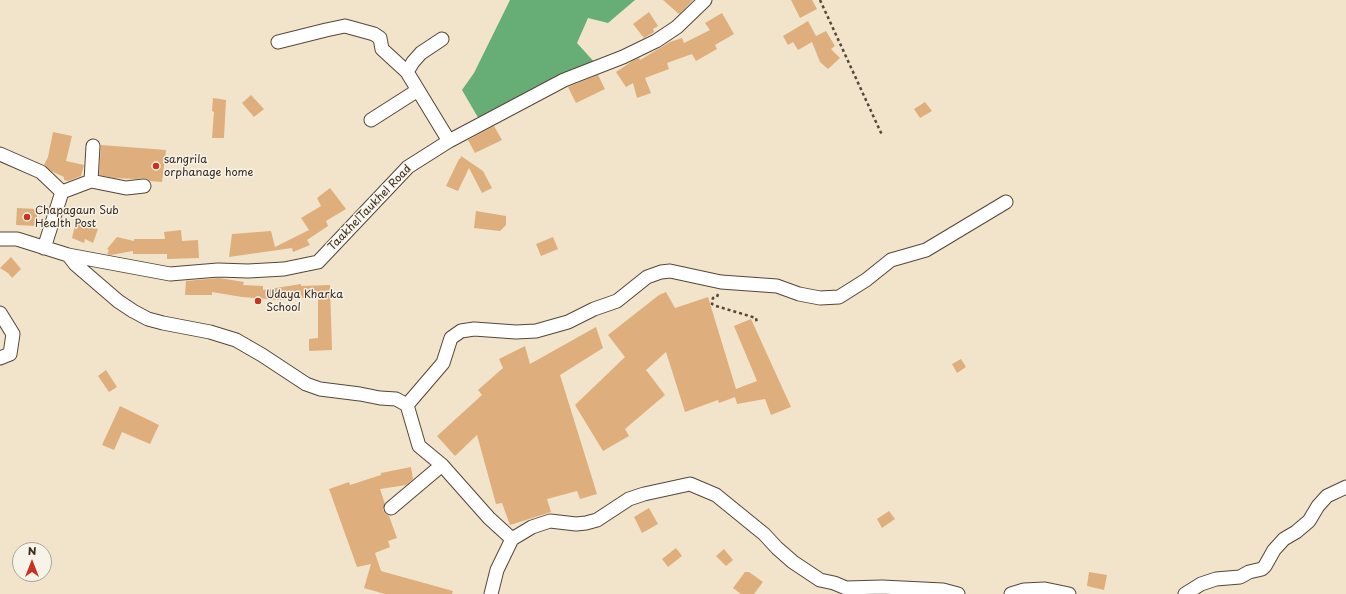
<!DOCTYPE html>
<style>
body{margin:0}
#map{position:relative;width:1346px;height:594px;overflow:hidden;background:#f1e4ca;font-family:"Playpen Sans",sans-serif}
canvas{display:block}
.north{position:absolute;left:12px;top:542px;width:40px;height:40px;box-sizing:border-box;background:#f7f3e8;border:1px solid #aca397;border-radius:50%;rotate:0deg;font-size:11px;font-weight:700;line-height:16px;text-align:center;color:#3b2a1e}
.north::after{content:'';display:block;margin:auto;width:14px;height:18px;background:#c8321e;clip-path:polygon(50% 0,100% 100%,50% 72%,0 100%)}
</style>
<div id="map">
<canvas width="1346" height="594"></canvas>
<div class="north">N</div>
</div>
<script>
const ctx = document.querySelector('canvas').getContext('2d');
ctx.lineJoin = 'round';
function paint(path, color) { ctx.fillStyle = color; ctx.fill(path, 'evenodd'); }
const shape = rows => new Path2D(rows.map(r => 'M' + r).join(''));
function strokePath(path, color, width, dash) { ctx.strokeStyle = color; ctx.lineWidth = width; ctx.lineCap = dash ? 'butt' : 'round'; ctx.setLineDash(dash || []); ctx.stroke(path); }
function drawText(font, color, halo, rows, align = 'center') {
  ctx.font = font + ' "Playpen Sans",sans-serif'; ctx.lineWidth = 3; ctx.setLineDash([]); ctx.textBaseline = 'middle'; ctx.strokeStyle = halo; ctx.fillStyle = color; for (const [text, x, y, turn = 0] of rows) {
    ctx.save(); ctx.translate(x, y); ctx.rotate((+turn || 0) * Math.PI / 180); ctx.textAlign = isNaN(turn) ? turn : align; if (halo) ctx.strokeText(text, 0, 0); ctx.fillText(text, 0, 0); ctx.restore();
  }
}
const forest = shape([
 [510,0,635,0,608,23,588,18,577,43,596,64,480,121,462,90,474,73]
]);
const building = shape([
 [663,0,693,0,679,14],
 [791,0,812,0,817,9,800,18],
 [649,12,658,26,653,29,654,32,644,38,633,24],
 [722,13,734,34,715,45,717,49,696,61,692,54,667,63,669,69,645,78,651,93,637,98,633,83,626,87,616,72,634,60,639,58,640,60,670,42,682,38,684,43,710,30,705,23],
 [808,21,816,36,826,31,835,46,831,49,840,58,828,69,820,62,812,42,798,50,793,42,788,45,783,36],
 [598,75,605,89,576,103,568,87],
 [251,95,264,109,254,117,242,103],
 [213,98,226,100,224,138,212,138,214,112,212,111],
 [925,102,932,111,920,118,914,109],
 [494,126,502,140,475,153,468,140],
 [53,132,72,136,66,161,84,165,81,176,68,181,64,180,64,177,51,171,44,165,48,157],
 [101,145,166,150,162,182,150,181,144,178,135,179,114,178,99,175],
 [461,156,483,171,492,188,482,193,469,168,458,191,446,186,459,159,460,159],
 [330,188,346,209,326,221,328,226,307,240,310,245,293,252,292,248,229,257,232,234,271,231,275,247,309,230,301,218,321,206,317,198],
 [17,208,37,209,37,226,16,225],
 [476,211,506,216,506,225,500,231,474,228],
 [76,222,98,229,93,243,85,239,84,243,72,238],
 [181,230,182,241,198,240,199,258,167,259,167,254,133,254,133,251,111,255,107,254,109,250,107,249,117,237,134,241,134,239,165,239,164,232],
 [553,237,558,249,541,256,536,244],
 [11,257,21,269,12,278,8,273,0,268],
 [219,278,244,282,243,285,263,286,263,290,301,284,301,286,330,285,332,350,309,351,309,339,318,338,318,298,298,298,280,300,242,297,212,292,212,295,185,295,186,281],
 [666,292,675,308,708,297,736,389,757,381,734,326,751,319,791,407,771,415,765,399,737,404,735,397,719,403,718,400,685,412,666,352,646,370,665,395,625,429,629,436,603,451,575,405,625,357,608,335,659,295],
 [596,327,603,348,560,375,597,494,580,499,577,491,547,499,551,512,510,525,502,503,496,504,477,435,455,456,437,436,482,395,478,390,503,368,499,359,525,346,530,364],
 [961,359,966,367,957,373,952,364],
 [106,370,117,387,109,392,98,376],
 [120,406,159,425,150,444,122,432,114,450,102,445],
 [411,467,413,479,406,485,380,489,385,504,383,510,385,513,389,516,397,538,388,541,390,547,375,553,381,571,453,591,452,594,385,594,364,588,371,564,357,567,329,489,349,482,350,485,381,475,381,473],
 [649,508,658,524,642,533,634,517],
 [889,511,895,519,882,528,877,519],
 [676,548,682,556,668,567,662,559],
 [724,549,733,560,726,566,716,556],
 [745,572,749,572,763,582,754,594,741,594,733,588],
 [1089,572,1107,575,1104,590,1087,586]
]);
const path = shape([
 [820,0,882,135],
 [718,294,717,297,713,298,712,301,712,304,716,306,756,318,757,324]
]);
const minor = shape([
 [278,42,326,30,345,26,374,34,380,38,382,49,407,72,449,141],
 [407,72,413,62,421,53,442,39],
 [371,120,418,90],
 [0,154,41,172,62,192,44,248],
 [91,181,126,188,144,186],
 [62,192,91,181,93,146],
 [0,239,17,239,68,255,170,274,218,270,248,271,284,269,318,262,408,167,449,141,564,80,623,57,656,41,677,27,705,0],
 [68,255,75,264,118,301,133,311,148,319,163,323,210,332,236,340,262,355,306,384,320,389,360,394,380,398,396,399,407,405,419,446,442,465,489,518,512,539],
 [0,313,13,334,10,354,0,358],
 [407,405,443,363,451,338,461,331,474,329,516,332,536,331,568,322,594,309,617,301,647,277,661,272,670,271,721,282,777,286,799,294,820,298,839,297,866,280,891,260,926,250,1006,202],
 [391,508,442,465],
 [491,594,497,570,512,539,532,527,550,521,576,524,586,523,597,520,629,499,644,494,690,484,716,495,764,534,777,548,793,562,820,580,834,583,846,588,882,587,943,590,958,594],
 [1011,594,1024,590,1045,589,1069,594],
 [1185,594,1201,584,1216,579,1240,577,1249,572,1262,569,1265,566,1274,550,1284,539,1296,532,1309,521,1318,506,1327,496,1346,487]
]);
const markers = [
 [156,166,4,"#c8321e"],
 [27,217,4,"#c8321e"],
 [258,301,4,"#c8321e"]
];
const poiNames = [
 ["sangrila",164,160],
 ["orphanage home",164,173],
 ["Chapagaun Sub",35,211],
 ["Health Post",35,224],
 ["Udaya Kharka",266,295],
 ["School",266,308]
];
const streetNames = [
 ["TaakhelTaukhel Road",370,208,-46]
];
paint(forest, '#66ae75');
paint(building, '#dfae7d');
strokePath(minor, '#564638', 15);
strokePath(path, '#564638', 2.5, [3, 3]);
strokePath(minor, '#fff', 13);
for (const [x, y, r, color] of markers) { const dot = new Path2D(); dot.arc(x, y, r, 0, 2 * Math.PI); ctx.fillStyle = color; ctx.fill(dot); strokePath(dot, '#f7f3e8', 1.5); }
drawText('11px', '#3b2a1e', '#f7f3e8', poiNames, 'left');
drawText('11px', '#3b2a1e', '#f7f3e8', streetNames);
</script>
